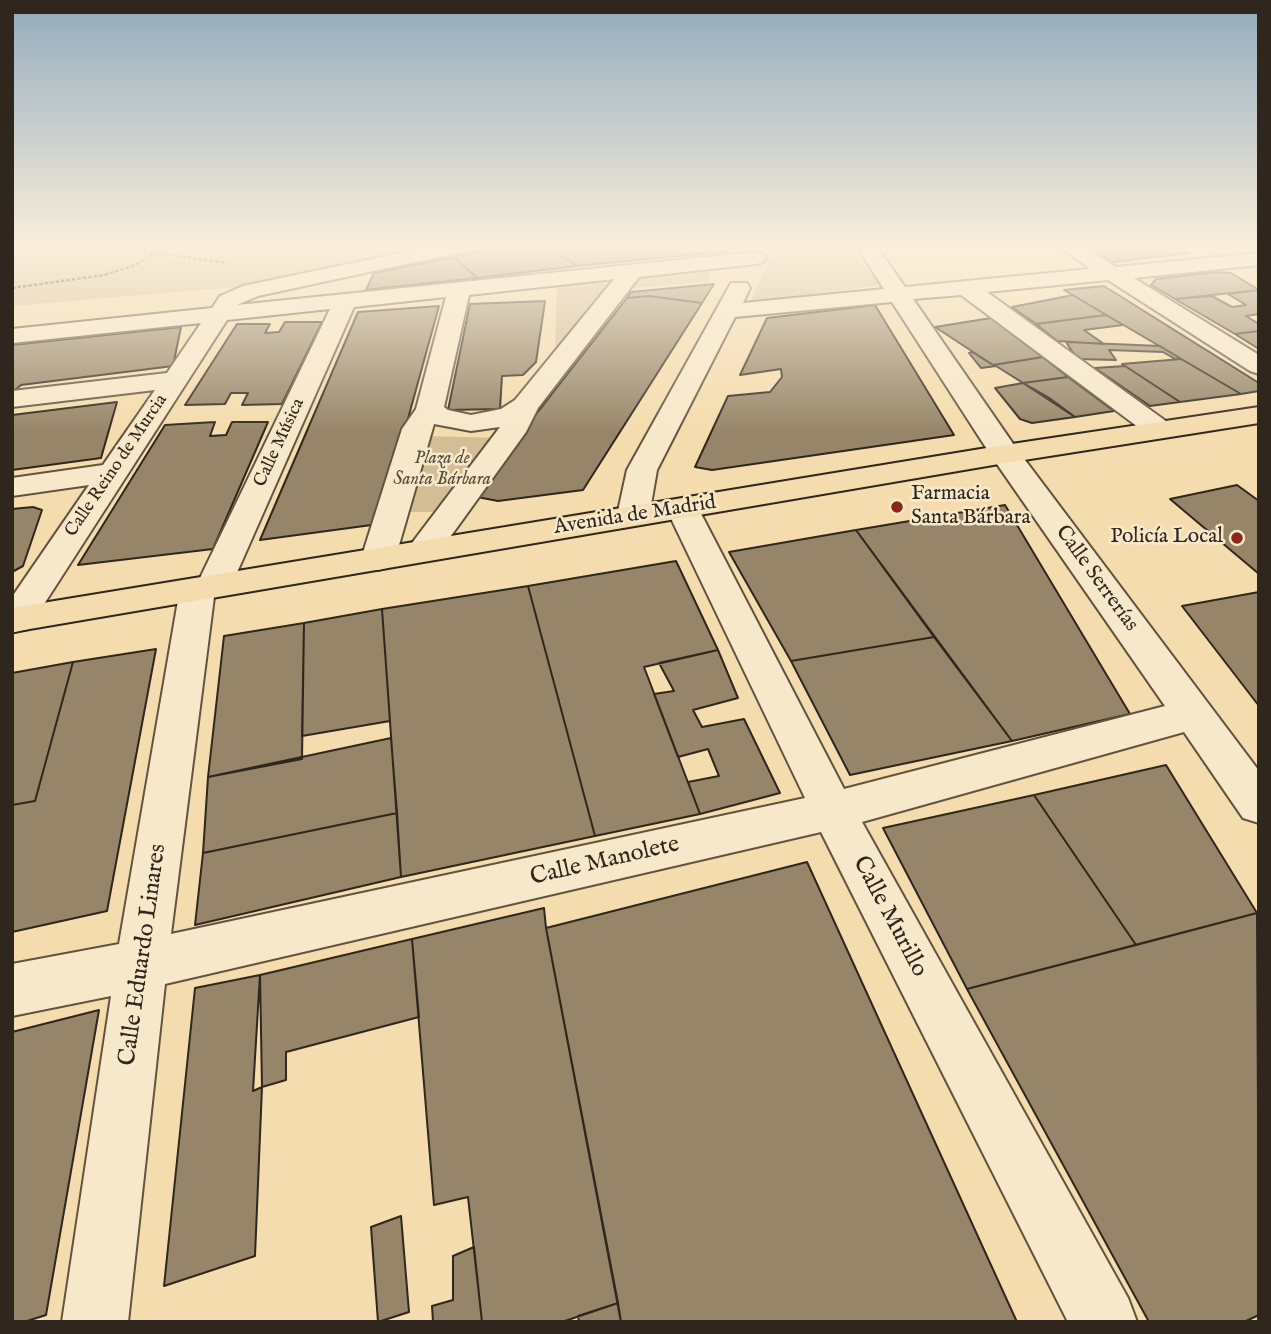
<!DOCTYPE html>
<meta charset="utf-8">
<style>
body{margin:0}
#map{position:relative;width:1271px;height:1334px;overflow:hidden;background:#f5dcae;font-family:"IM FELL English",serif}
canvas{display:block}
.frame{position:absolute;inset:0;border:14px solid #2f261d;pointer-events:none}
</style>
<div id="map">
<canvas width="1271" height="1334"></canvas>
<div class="frame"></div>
</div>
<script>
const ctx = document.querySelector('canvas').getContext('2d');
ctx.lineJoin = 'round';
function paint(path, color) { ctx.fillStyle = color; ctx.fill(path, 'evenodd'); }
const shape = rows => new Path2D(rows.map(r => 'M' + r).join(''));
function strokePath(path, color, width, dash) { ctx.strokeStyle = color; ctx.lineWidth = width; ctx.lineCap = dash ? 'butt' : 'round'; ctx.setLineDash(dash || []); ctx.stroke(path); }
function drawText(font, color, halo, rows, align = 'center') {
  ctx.font = font + ' "IM FELL English",serif'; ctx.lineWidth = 5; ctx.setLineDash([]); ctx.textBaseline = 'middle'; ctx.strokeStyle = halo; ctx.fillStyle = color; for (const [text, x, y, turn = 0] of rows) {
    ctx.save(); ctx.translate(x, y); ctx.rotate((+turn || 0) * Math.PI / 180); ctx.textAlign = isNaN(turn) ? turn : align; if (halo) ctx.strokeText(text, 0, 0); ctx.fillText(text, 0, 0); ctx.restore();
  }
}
const green = shape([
 [12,247,420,247,249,286,12,306],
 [776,247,850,247,881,285,750,302],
 [713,266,708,282,632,288,646,272],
 [616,278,555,357,557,285],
 [423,436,501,438,445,512,399,512]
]);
const building = shape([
 [499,247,549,247,577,266,477,278,454,257,499,247],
 [549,247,700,247,710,253,577,266,549,247],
 [700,247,736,247,726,252,710,253,700,247],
 [1087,247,1178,247,1189,253,1114,262,1087,247],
 [454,257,477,278,366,290,374,273,454,257],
 [1215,272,1231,273,1259,290,1175,299,1151,285,1156,279,1215,272],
 [714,284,702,303,649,296,627,298,631,292,714,284],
 [1104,286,1259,383,1259,391,1241,394,1064,290,1104,286],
 [1259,290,1259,314,1246,316,1259,324,1259,331,1235,334,1175,299,1212,296,1232,307,1246,305,1228,294,1259,290],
 [1073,295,1106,315,1036,324,1012,307,1073,295],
 [649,296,702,303,583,490,498,501,472,496,627,298,649,296],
 [545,301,536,362,523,375,502,376,500,409,448,410,470,304,545,301],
 [875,305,954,435,712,470,695,467,728,396,770,392,782,377,781,369,740,375,767,318,875,305],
 [439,306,379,524,260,540,358,312,439,306],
 [1106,315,1123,325,1084,330,1104,344,1057,341,1036,324,1106,315],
 [991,318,1043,357,993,365,935,327,991,318],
 [285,322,322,322,282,404,242,405,248,393,231,393,225,404,185,405,237,324,270,324,265,333,279,332,285,322],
 [181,327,173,366,21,385,12,393,12,345,181,327],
 [1259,331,1259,349,1235,334,1259,331],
 [1066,342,1160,346,1181,359,1175,359,1163,352,1109,350,1116,360,1077,359,1066,342],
 [972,352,993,365,1043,357,1068,377,1023,383,996,366,981,368,969,353,972,352],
 [1181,359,1241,394,1180,402,1122,364,1181,359],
 [1125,366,1180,402,1150,406,1095,368,1125,366],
 [1068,377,1114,411,1075,417,1023,383,1068,377],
 [1023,383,1048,397,1075,417,1032,423,1020,419,995,388,1023,383],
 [117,402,101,458,12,470,12,415,117,402],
 [215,422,210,436,226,435,232,422,268,422,213,549,78,565,165,425,215,422],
 [1237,485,1259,501,1259,574,1170,499,1237,485],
 [1005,505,1130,714,1012,741,856,530,1005,505],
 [33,507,42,510,23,566,12,572,12,509,33,507],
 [856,530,934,637,791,661,729,552,856,530],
 [676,561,718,650,644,667,700,814,595,836,528,586,676,561],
 [528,586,595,836,401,877,382,609,528,586],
 [1259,592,1259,706,1182,606,1259,592],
 [382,609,390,721,302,736,304,623,382,609],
 [304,623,302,759,208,777,224,636,304,623],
 [934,637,1012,741,850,775,791,661,934,637],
 [156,649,107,911,12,932,12,805,35,801,73,662,156,649],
 [718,650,738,698,693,710,702,727,744,719,780,793,700,814,688,782,719,776,708,749,678,757,654,694,674,691,659,663,718,650],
 [73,662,35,801,12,805,12,673,73,662],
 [391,738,397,813,203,853,208,777,391,738],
 [1166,765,1257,913,1136,945,1034,795,1166,765],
 [1034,795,1136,945,967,989,883,828,1034,795],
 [397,813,401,877,195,925,203,853,397,813],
 [807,862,1017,1322,621,1322,546,928,807,862],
 [544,908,546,928,618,1303,562,1322,482,1322,468,1197,434,1205,412,939,544,908],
 [1257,913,1259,1315,1244,1322,1149,1322,967,989,1257,913],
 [412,939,419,1017,286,1052,286,1080,262,1087,260,975,412,939],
 [260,975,253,1091,262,1087,255,1256,164,1286,195,988,260,975],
 [99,1010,46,1315,24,1322,12,1322,12,1032,99,1010],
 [401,1216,409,1312,378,1322,371,1227,401,1216],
 [474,1247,482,1322,433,1322,432,1306,453,1300,453,1256,474,1247],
 [618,1303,621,1322,579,1322,578,1316,618,1303]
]);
const path = shape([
 [117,247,227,263],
 [12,288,104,275,135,265,165,247]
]);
const minor = shape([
 [429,247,467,247,464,251,457,253,258,296,237,305,756,252,763,254,766,258,763,262,756,264,639,277,538,408,526,432,435,558,423,561,411,558,406,551,500,427,471,431,434,424,395,559,390,567,378,570,366,567,361,559,402,429,416,409,446,297,354,307,231,586,226,594,214,597,171,934,805,798,666,508,671,501,682,499,693,501,698,508,844,789,1165,706,990,454,892,302,735,317,657,470,649,516,644,523,633,526,622,523,617,516,627,470,731,283,747,283,750,288,743,303,884,289,857,247,877,247,905,287,1090,269,1060,247,1084,247,1116,267,1259,253,1259,265,1134,278,1259,355,1259,374,1250,371,1108,280,987,292,1170,424,1174,430,1170,436,1160,438,1150,436,961,295,913,299,1016,448,1259,771,1259,823,1243,818,1184,732,862,822,1128,1298,1137,1322,1068,1322,821,832,165,984,128,1322,62,1322,111,996,12,1016,12,964,119,944,180,589,186,581,200,578,330,309,227,320,28,629,15,632,12,632,12,597,89,485,12,496,12,478,103,465,155,390,12,407,12,391,167,373,201,323,12,343,12,329,212,308,220,296,243,286,429,247],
 [614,279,515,400,501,409,471,415,448,410,444,407,469,295,614,279]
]);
const major = shape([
 [1259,407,1259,423,1005,463,12,632,12,608,1005,445,1259,407]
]);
const markers = [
 [897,507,7,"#8f2418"],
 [1237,538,7,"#8f2418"]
];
const farStreetnames = [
 ["Calle Música",280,443,-65],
 ["Calle Reino de Murcia",117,466,-56]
];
const farParknames = [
 ["Plaza de",442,459],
 ["Santa Bárbara",442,480]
];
const poiNames = [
 ["Farmacia",911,495],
 ["Santa Bárbara",911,519],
 ["Policía Local",1223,538,"right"]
];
const streetNames = [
 ["Avenida de Madrid",635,516,-9],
 ["Calle Serrerías",1096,579,54]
];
const nearStreetnames = [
 ["Calle Manolete",605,862,-13],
 ["Calle Murillo",889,917,62],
 ["Calle Eduardo Linares",144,955,-82]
];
paint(green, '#d3bd95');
paint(building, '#968568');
strokePath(building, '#2f261d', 2);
strokePath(minor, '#605441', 4);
strokePath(major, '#2f261d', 4);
strokePath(path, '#2f261d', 2.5, [3.5, 2]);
paint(minor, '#f8e8ca');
paint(major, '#f5dcae');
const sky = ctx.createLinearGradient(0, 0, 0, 434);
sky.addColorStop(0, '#92abbd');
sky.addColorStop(0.57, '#faefdb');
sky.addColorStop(1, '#faefdb00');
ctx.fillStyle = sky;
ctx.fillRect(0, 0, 1271, 434);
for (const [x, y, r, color] of markers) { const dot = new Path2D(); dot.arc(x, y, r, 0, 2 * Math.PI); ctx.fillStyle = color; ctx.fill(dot); strokePath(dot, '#f8e8ca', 2.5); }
drawText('18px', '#2f261d', '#f8e8ca', farStreetnames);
drawText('italic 18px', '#584c3b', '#f8e8ca', farParknames);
drawText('21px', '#2f261d', '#f8e8ca', poiNames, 'left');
drawText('21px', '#2f261d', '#f8e8ca', streetNames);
drawText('24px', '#2f261d', '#f8e8ca', nearStreetnames);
</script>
